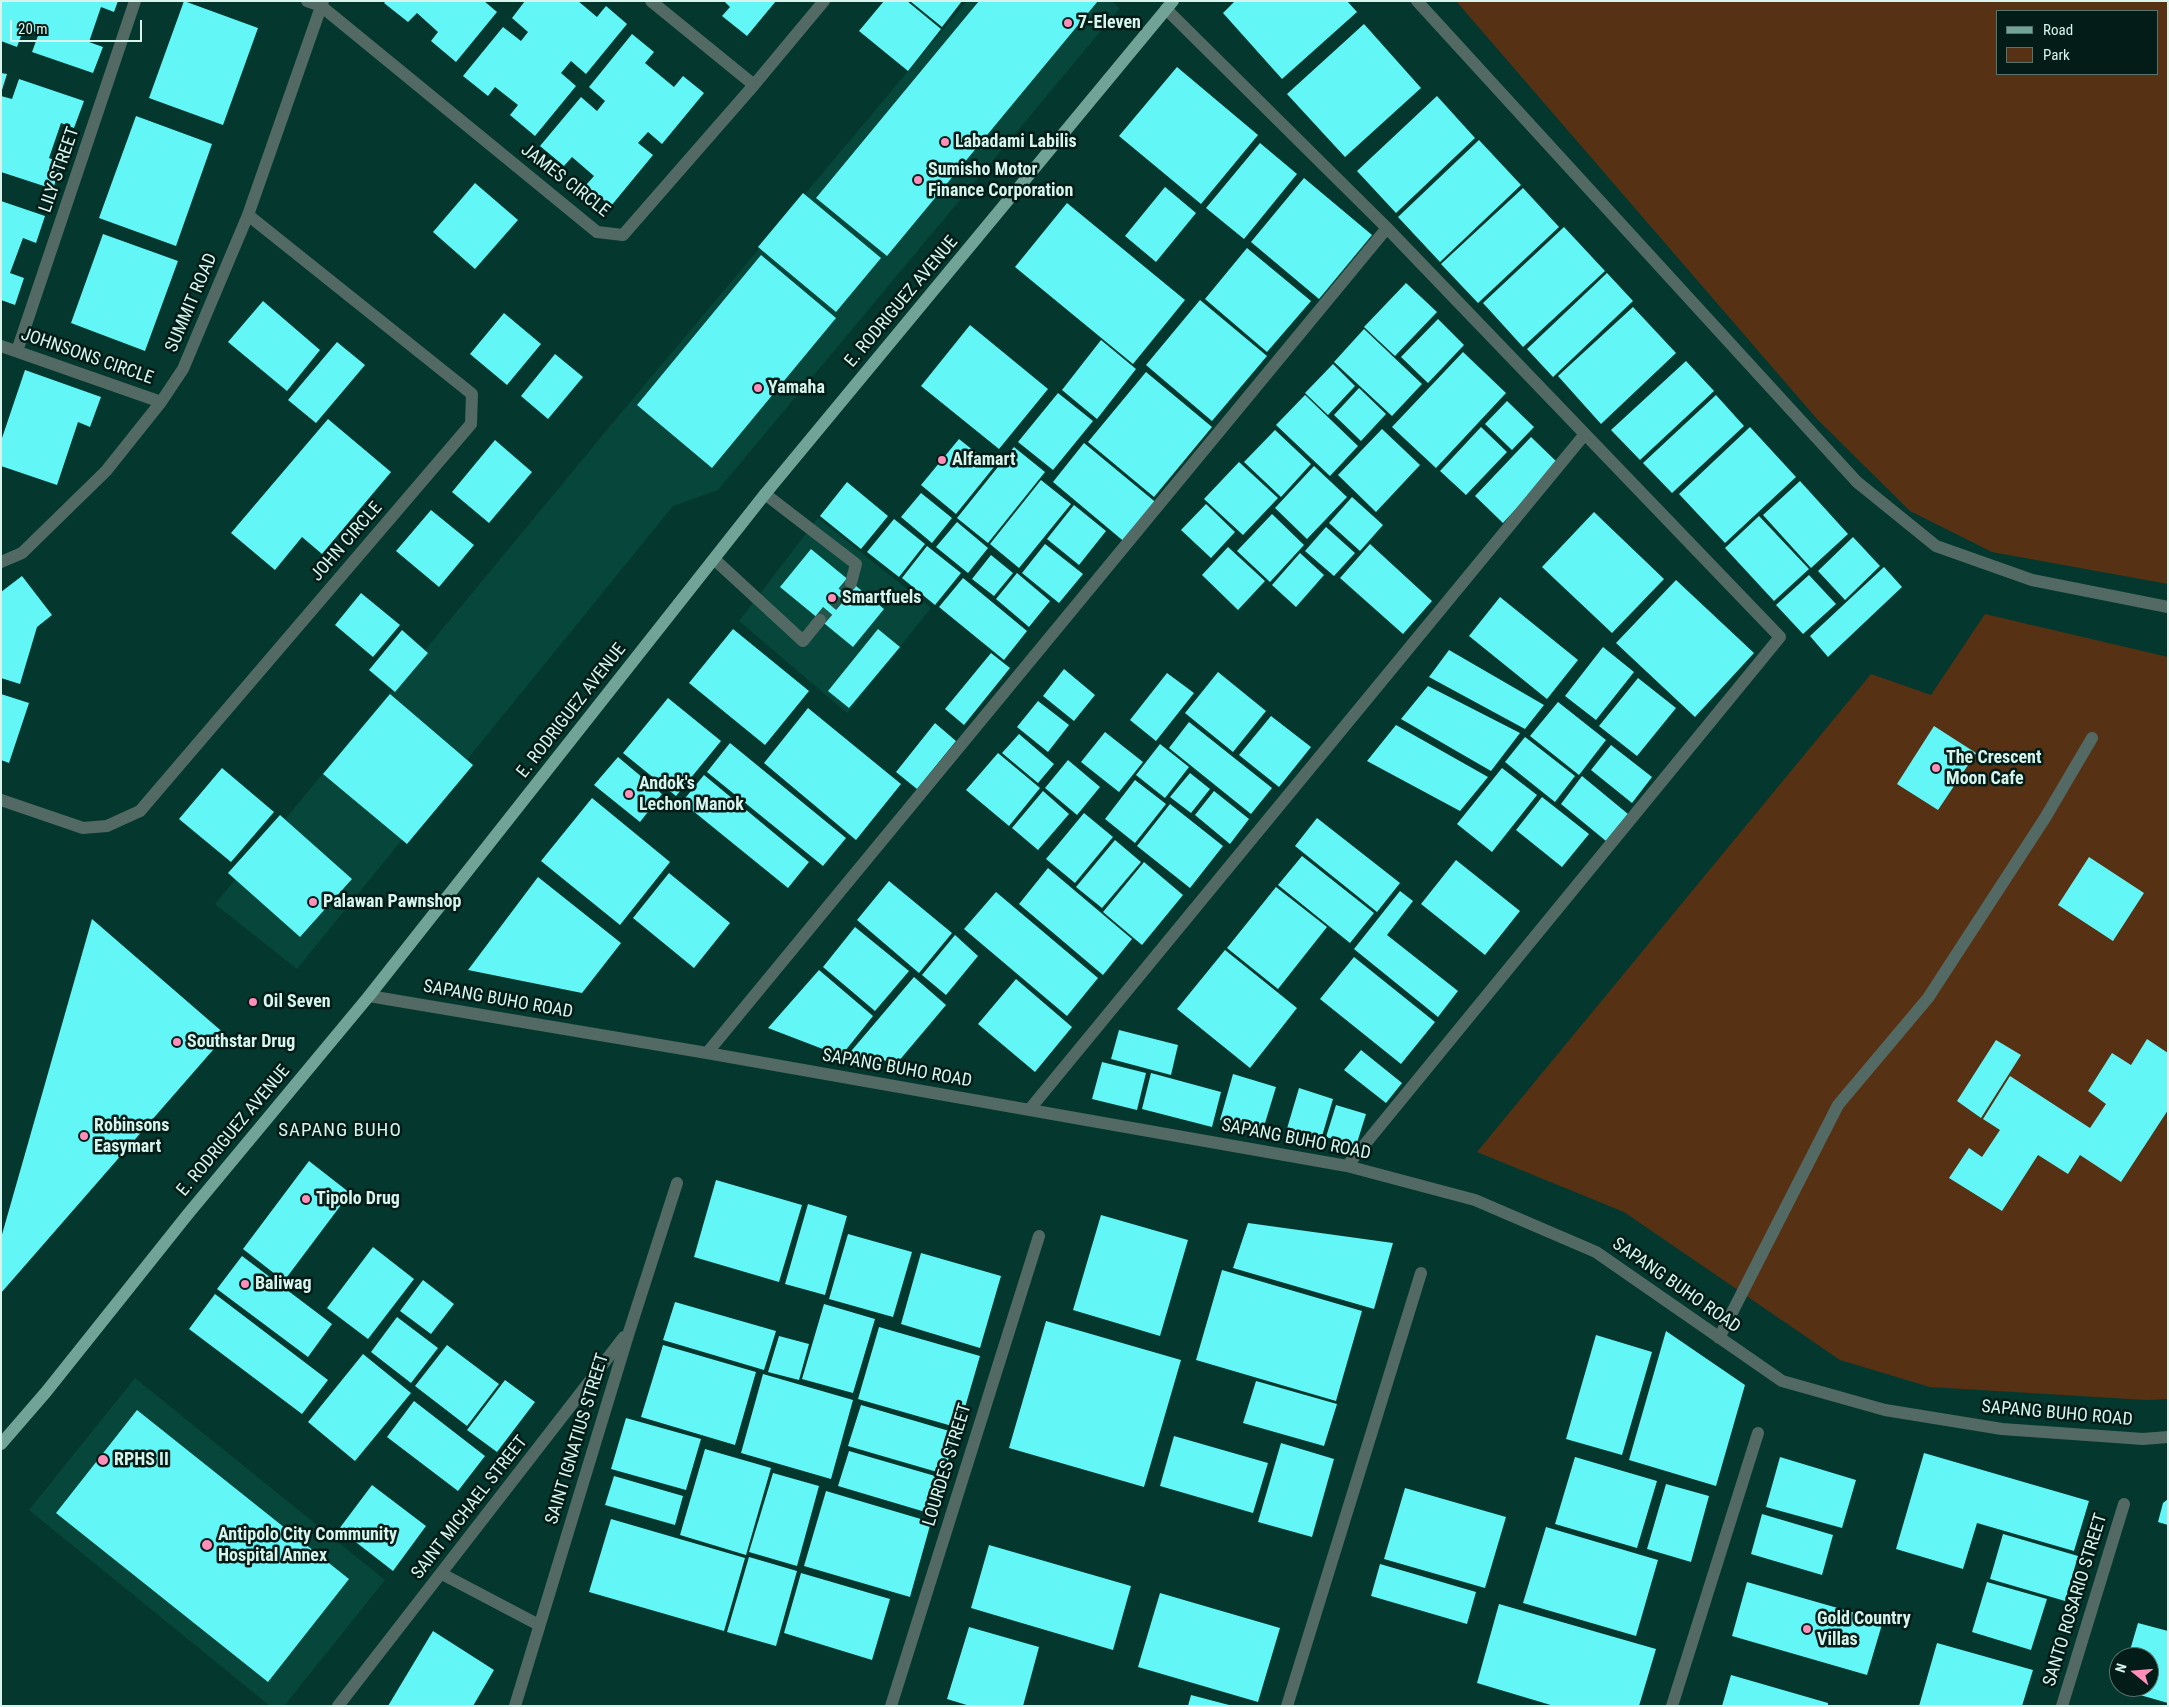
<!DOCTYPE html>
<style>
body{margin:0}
#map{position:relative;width:2169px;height:1707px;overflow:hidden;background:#04382e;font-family:"Roboto Condensed",sans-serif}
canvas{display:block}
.frame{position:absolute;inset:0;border:2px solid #d7f5ec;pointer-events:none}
.legend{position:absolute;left:1996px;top:10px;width:162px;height:65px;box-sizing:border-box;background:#031c17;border:1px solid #58736c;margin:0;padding:6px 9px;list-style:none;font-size:15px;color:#d7f5ec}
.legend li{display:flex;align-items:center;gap:10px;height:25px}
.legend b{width:25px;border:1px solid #58736c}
.north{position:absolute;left:2109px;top:1647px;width:50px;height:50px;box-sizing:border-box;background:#031c17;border:1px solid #58736c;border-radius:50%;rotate:287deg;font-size:14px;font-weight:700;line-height:20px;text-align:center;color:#d7f5ec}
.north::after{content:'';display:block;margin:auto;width:18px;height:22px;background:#ff8ebb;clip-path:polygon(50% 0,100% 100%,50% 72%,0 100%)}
.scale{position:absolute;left:10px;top:20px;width:132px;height:22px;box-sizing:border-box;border:2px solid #d7f5ec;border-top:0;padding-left:6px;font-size:15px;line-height:18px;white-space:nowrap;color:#d7f5ec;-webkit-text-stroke:4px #031c17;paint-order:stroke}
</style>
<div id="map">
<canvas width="2169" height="1707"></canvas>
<div class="frame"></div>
<ul class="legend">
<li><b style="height:6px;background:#71a496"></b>Road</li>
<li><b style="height:14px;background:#573113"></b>Park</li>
</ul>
<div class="north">N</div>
<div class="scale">20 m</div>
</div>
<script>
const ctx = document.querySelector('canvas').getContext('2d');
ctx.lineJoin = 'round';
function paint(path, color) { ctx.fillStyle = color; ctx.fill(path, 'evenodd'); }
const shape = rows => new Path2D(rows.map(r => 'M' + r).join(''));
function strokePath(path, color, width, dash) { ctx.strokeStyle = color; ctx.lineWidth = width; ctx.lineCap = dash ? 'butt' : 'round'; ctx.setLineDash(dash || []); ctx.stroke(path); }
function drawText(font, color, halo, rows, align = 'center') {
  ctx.font = font + ' "Roboto Condensed",sans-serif'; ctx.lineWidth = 5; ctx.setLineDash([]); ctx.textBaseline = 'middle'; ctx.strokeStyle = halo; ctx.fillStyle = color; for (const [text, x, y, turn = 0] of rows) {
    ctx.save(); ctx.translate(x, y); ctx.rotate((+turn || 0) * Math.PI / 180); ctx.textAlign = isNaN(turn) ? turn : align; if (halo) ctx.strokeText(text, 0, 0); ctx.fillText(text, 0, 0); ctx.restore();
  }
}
const built = shape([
 [967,1,1112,1,1120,8,718,490,673,506,297,969,215,904,616,419],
 [818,518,931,608,847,713,739,621],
 [135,1378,385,1580,284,1706,270,1706,29,1510]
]);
const green = shape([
 [1456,1,2168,1,2168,584,1992,552,1910,511,1817,419],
 [1998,11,2158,11,2158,74,1998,74],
 [1985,614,2168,657,2168,1399,2147,1400,1930,1387,1840,1360,1624,1212,1477,1152,1871,674,1931,695]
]);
const building = shape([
 [1,1,118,1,114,12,101,7,89,42,103,47,93,73,32,52,39,33,24,28,17,47,1,41],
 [184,1,258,28,223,125,149,98],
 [386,1,484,1,497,12,456,62,431,41,438,32,417,13,408,22,384,3],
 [525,1,578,1,597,17,606,6,627,24,586,74,571,61,561,73,576,86,535,136,510,115,518,105,495,87,488,96,463,76,503,27,521,41,528,32,512,18],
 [724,1,776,1,747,36,722,16,730,7],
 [884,1,907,1,941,29,908,71,859,31],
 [910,1,962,1,942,27],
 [979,1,1098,1,887,256,816,198],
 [1235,1,1347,1,1357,12,1282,79,1223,13],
 [1364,24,1421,88,1345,157,1287,94],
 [632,34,654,52,645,63,674,87,683,76,704,93,662,144,648,132,638,143,653,155,611,206,586,185,594,176,572,157,564,166,540,146,581,97,597,111,605,101,589,87],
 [1177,67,1258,135,1201,204,1119,136],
 [1,73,7,74,2,90,1,90],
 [19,79,84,101,74,128,61,123,49,158,62,163,53,189,1,172,1,96,12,99],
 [1437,96,1475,138,1396,213,1357,171],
 [136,116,212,144,176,246,99,218],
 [1479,140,1521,185,1440,262,1398,217],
 [1260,143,1297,174,1244,239,1206,208],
 [1304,178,1372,235,1319,299,1251,242],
 [475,183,518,220,475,269,433,232],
 [1165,187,1196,213,1156,262,1125,236],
 [1523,188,1559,227,1478,303,1441,264],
 [803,193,881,258,836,312,758,247],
 [1,201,45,216,36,243,23,238,10,273,24,278,15,305,1,300],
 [1067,203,1185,300,1133,364,1015,267],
 [1564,227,1605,271,1523,347,1483,303],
 [103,234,178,261,145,351,71,323],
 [1247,248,1311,301,1267,352,1205,299],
 [761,255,836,318,712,468,637,405],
 [1607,273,1633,301,1553,377,1527,349],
 [1406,283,1437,312,1395,356,1364,327],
 [1200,300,1267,356,1212,421,1146,365],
 [263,301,320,350,287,391,228,342],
 [1633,307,1676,353,1601,424,1558,376],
 [504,313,541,344,507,385,470,354],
 [1438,319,1464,345,1428,383,1401,357],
 [970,325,1048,389,999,449,921,386],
 [1364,329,1422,384,1392,416,1334,362],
 [1101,340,1136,369,1097,419,1062,390],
 [337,342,365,365,316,423,288,400],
 [1463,352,1506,393,1436,468,1392,427],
 [555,354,583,377,548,419,521,396],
 [1686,361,1714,391,1640,460,1611,430],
 [1333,364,1355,386,1328,415,1305,393],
 [25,370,101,397,90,427,78,422,57,485,1,466,1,441],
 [1146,372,1212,427,1154,497,1088,442],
 [1359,388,1386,414,1361,441,1334,415],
 [1058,393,1093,421,1053,470,1018,442],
 [1305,395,1358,446,1330,476,1276,425],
 [1716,395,1744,426,1672,493,1643,463],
 [1507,401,1534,427,1512,450,1485,424],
 [328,419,391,472,322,554,302,537,275,570,231,533],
 [1481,427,1507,452,1466,495,1440,471],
 [1750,427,1796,477,1725,543,1679,494],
 [1382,429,1420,465,1376,512,1338,475],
 [1275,430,1311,464,1281,497,1244,462],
 [1531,437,1558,463,1503,523,1475,496],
 [959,439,994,467,956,514,921,485],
 [495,440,532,472,489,523,452,492],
 [1084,443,1159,505,1127,544,1053,482],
 [1014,447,1045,472,988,543,957,518],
 [1239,462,1278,498,1243,535,1204,499],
 [1314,466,1347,497,1307,539,1275,508],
 [1041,480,1071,504,1019,568,990,544],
 [1800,481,1848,534,1811,568,1763,515],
 [847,482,888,516,861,549,820,516],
 [921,493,952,518,932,543,901,517],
 [1352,497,1383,525,1360,551,1329,523],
 [1206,504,1235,532,1211,558,1181,530],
 [1074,505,1106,531,1079,565,1047,539],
 [431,510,474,545,439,587,396,551],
 [1594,512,1664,579,1612,633,1542,567],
 [1272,514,1304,545,1270,582,1237,551],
 [1759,516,1809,569,1774,601,1725,548],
 [894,519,925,544,899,577,867,552],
 [957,522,988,548,968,573,936,547],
 [1326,527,1355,553,1334,576,1305,551],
 [1853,537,1880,566,1845,600,1818,571],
 [1045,544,1083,574,1059,603,1022,573],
 [1370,544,1432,601,1403,634,1340,578],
 [927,546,961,573,935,605,902,578],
 [1228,547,1265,581,1238,610,1202,575],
 [811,549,884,609,853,647,780,587],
 [1300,553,1324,575,1296,607,1272,585],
 [991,555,1013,573,994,596,972,579],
 [1884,567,1902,587,1828,657,1810,636],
 [1017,573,1050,601,1029,627,996,599],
 [1809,575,1836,604,1803,634,1776,605],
 [22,576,52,615,37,627,20,684,1,678,1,592],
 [963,578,1027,631,1004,660,939,607],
 [1676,580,1754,653,1695,717,1616,643],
 [361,593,400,625,373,657,335,625],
 [1500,597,1578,660,1547,699,1469,636],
 [733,629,809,691,765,745,689,683],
 [878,629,900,647,849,708,828,691],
 [402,630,428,653,395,692,369,670],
 [1603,647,1634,672,1596,720,1565,696],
 [1449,650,1544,705,1525,729,1429,677],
 [991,653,1010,668,964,725,945,709],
 [1064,669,1095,695,1074,721,1043,696],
 [1218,672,1266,711,1233,752,1185,713],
 [1167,673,1194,693,1156,741,1130,720],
 [1638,678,1676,708,1637,756,1599,726],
 [1428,686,1520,733,1491,771,1401,719],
 [1,694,29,703,9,763,1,760],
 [390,694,473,765,407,844,323,774],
 [668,698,721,741,676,796,623,753],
 [1038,701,1069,725,1048,752,1017,727],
 [1558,702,1606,740,1579,775,1530,736],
 [808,708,901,784,856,840,764,763],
 [1271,716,1311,747,1279,787,1239,755],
 [1189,722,1272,788,1251,814,1169,748],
 [935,723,956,741,917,789,896,772],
 [1396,725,1488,777,1460,811,1367,761],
 [1934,726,1976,753,1938,810,1897,784],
 [1105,732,1143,762,1119,792,1081,762],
 [1019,734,1054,764,1038,783,1002,753],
 [1525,737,1575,776,1555,802,1505,762],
 [730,743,846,838,823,866,707,772],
 [1160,744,1189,767,1165,798,1136,775],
 [1611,745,1652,777,1632,803,1591,770],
 [998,753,1040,788,1009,826,966,790],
 [618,757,662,794,640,822,594,785],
 [1068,760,1100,787,1077,815,1045,788],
 [222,768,274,812,231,862,179,819],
 [1502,768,1537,795,1492,852,1457,824],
 [1190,773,1210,789,1191,813,1170,797],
 [704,775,809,862,788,888,682,802],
 [1582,776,1628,814,1606,841,1561,804],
 [1135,780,1166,804,1135,843,1105,819],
 [1043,791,1069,814,1038,850,1012,828],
 [1214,791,1249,819,1230,844,1195,815],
 [1542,797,1589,834,1562,867,1516,830],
 [592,798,670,862,620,925,541,861],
 [1170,804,1223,846,1190,888,1137,846],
 [1084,813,1113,837,1075,883,1046,859],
 [280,815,352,879,300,937,228,873],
 [1317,818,1400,883,1377,912,1295,846],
 [1115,840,1141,862,1102,908,1076,887],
 [1302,856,1374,913,1350,943,1278,885],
 [2089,857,2144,893,2113,941,2058,905],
 [1456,860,1520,911,1485,955,1421,904],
 [1144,862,1183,895,1142,945,1103,912],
 [1048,868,1132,939,1103,975,1019,904],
 [669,873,730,923,694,968,633,918],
 [538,877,621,943,582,993,468,970],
 [889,881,952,933,919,973,857,920],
 [1276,887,1327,927,1278,989,1227,948],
 [1400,891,1413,901,1387,935,1458,991,1438,1017,1354,949],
 [996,892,1098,978,1067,1016,964,929],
 [92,919,226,1035,1,1293,1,1238],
 [855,927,909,971,875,1011,823,967],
 [955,935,978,956,946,995,922,975],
 [1225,950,1297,1008,1250,1068,1177,1009],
 [1354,957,1435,1022,1401,1064,1320,999],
 [819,970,873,1016,841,1056,768,1028],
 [914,977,946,1005,898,1062,847,1056],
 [1016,979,1072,1027,1035,1072,978,1024],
 [1119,1030,1178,1045,1171,1075,1111,1059],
 [2147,1039,2168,1053,2168,1110,2121,1182,2080,1155,2068,1174,2038,1155,2002,1211,1949,1178,1969,1148,1982,1157,2000,1130,1983,1119,2010,1076,2090,1128,2106,1104,2088,1091,2112,1053,2131,1065],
 [1996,1040,2021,1055,1981,1118,1957,1101],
 [1361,1050,1402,1083,1386,1103,1344,1070],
 [1102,1062,1146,1073,1137,1110,1092,1099],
 [1151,1073,1221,1092,1212,1127,1142,1109],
 [1233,1074,1276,1087,1262,1133,1220,1120],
 [1299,1088,1333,1099,1320,1143,1286,1132],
 [1336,1105,1366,1114,1356,1146,1326,1137],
 [309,1161,350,1193,284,1281,243,1249],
 [716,1180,802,1205,779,1282,694,1257],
 [808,1204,847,1216,825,1295,785,1284],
 [1101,1215,1188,1240,1160,1336,1073,1310],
 [1248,1223,1393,1243,1374,1309,1233,1268],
 [848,1234,912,1252,893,1317,829,1299],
 [373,1247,414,1279,368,1339,327,1308],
 [921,1253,1001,1276,980,1348,901,1324],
 [242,1256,332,1324,308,1357,217,1289],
 [1222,1270,1362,1311,1336,1401,1196,1360],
 [423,1280,454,1304,431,1334,400,1311],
 [215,1294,328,1380,302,1414,189,1329],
 [675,1302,776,1331,764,1370,663,1340],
 [824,1304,875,1319,853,1393,802,1379],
 [397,1317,438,1348,411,1383,371,1352],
 [1046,1321,1181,1360,1144,1487,1009,1448],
 [879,1327,980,1356,959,1428,858,1399],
 [1666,1331,1745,1385,1716,1486,1629,1460],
 [1596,1335,1652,1352,1622,1455,1566,1439],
 [779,1336,809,1344,799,1380,768,1372],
 [447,1345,499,1384,467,1426,415,1386],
 [663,1345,756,1372,735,1445,641,1417],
 [363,1354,411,1393,355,1461,308,1422],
 [763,1374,853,1400,831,1479,741,1453],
 [505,1380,535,1402,497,1452,467,1430],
 [1256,1381,1337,1404,1324,1446,1243,1423],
 [414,1401,485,1456,458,1491,387,1437],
 [861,1405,956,1433,944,1474,848,1446],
 [137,1410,349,1579,268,1682,56,1513],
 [626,1418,701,1439,686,1490,611,1469],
 [1174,1436,1268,1463,1253,1513,1160,1486],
 [1281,1443,1334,1459,1312,1537,1258,1522],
 [705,1449,771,1468,746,1555,680,1535],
 [849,1451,942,1478,932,1514,838,1486],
 [1924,1453,2089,1501,2074,1551,1977,1523,1963,1569,1896,1549],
 [1575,1457,1657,1481,1637,1548,1555,1524],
 [1780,1457,1856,1480,1842,1528,1766,1507],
 [773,1473,819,1486,797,1566,749,1552],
 [614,1476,683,1496,675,1525,605,1505],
 [1666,1484,1709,1496,1691,1562,1647,1549],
 [372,1485,426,1526,393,1571,339,1529],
 [1405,1488,1506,1517,1485,1588,1384,1559],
 [826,1491,931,1522,910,1597,804,1566],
 [2168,1499,2168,1525,2158,1522,2163,1503],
 [1762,1514,1833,1535,1822,1575,1751,1554],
 [611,1519,745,1558,724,1631,589,1592],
 [1546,1527,1658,1560,1636,1636,1523,1603],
 [2003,1534,2078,1556,2065,1601,1990,1579],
 [989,1545,1131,1586,1113,1650,971,1608],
 [749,1557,797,1571,776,1646,727,1632],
 [1380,1564,1476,1592,1467,1624,1371,1596],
 [801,1573,890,1599,872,1660,784,1633],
 [1747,1582,1883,1621,1867,1675,1732,1636],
 [1987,1582,2047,1599,2031,1650,1972,1632],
 [1160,1593,1280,1628,1258,1702,1138,1667],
 [1499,1604,1656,1649,1639,1706,1554,1706,1477,1683],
 [2138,1623,2168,1631,2168,1703,2119,1689,2119,1687,2149,1687,2149,1657,2128,1657],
 [969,1627,1039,1647,1023,1706,970,1706,947,1699],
 [433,1631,494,1670,473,1706,388,1706],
 [1937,1643,2033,1670,2022,1706,1919,1706],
 [1731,1675,1828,1703,1828,1706,1722,1706],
 [1191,1695,1229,1705,1229,1706,1188,1706]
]);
const minorTunnel = shape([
 [820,620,851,583]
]);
const minor = shape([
 [307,1,321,6,597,232,623,235,754,85,824,1],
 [651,1,754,85],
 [1417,1,1857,482,1936,546,2032,580,2168,607],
 [1166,9,1387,228,1780,637,1347,1166],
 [1,346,161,402],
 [17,351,135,1],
 [765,494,856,564,851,583],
 [714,559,803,641,820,620],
 [1,562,22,553,106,471,161,402,183,369,248,215,323,1],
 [1,800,83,828,107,826,140,811,471,424,472,394,248,215],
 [369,996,707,1053,1347,1166,1475,1200,1596,1252,1782,1381,1885,1410,2002,1429,2143,1439,2168,1437],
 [707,1053,1387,228],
 [1029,1110,1585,434],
 [1719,1338,1838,1105,1928,998,2045,818,2092,738],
 [442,1574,539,1625],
 [338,1706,624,1337],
 [515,1706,629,1332,677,1183],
 [891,1706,1039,1236],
 [1287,1706,1421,1273],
 [1672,1706,1758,1433],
 [2062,1706,2124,1504]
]);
const major = shape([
 [1,1444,46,1392,188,1214,369,996,765,494,1173,1]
]);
const markers = [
 [1068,23,5,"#ff8ebb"],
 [945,142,5,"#ff8ebb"],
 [918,180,5,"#ff8ebb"],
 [758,388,5,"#ff8ebb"],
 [942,460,5,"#ff8ebb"],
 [832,598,5,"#ff8ebb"],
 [1936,768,5,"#ff8ebb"],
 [629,794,5,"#ff8ebb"],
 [313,902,5,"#ff8ebb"],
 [253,1002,5,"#ff8ebb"],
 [177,1042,5,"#ff8ebb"],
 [84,1136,5,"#ff8ebb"],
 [306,1199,5,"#ff8ebb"],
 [245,1284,5,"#ff8ebb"],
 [103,1460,6,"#ff8ebb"],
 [207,1545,6,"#ff8ebb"],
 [1807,1629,5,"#ff8ebb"]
];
const poiNames = [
 ["7-Eleven",1078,23],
 ["Labadami Labilis",955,142],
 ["Sumisho Motor",928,170],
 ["Finance Corporation",928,191],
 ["Yamaha",768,388],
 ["Alfamart",952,460],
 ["Smartfuels",842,598],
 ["The Crescent",1946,758],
 ["Moon Cafe",1946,779],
 ["Andok's",639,784],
 ["Lechon Manok",639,805],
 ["Palawan Pawnshop",323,902],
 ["Oil Seven",263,1002],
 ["Southstar Drug",187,1042],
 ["Robinsons",94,1126],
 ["Easymart",94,1147],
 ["Tipolo Drug",316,1199],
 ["Baliwag",255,1284],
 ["RPHS II",114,1460],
 ["Antipolo City Community",218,1535],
 ["Hospital Annex",218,1556],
 ["Gold Country",1817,1619],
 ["Villas",1817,1640]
];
const streetNames = [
 ["LILY STREET",60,170,-71],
 ["JAMES CIRCLE",565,181,38],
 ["E. RODRIGUEZ AVENUE",902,302,-50],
 ["SUMMIT ROAD",192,303,-67],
 ["JOHNSONS CIRCLE",87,357,19],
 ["JOHN CIRCLE",347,542,-49],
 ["E. RODRIGUEZ AVENUE",572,711,-52],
 ["SAPANG BUHO ROAD",498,1000,10],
 ["SAPANG BUHO ROAD",897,1069,10],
 ["E. RODRIGUEZ AVENUE",234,1131,-50],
 ["SAPANG BUHO ROAD",1296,1140,11],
 ["SAPANG BUHO ROAD",1676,1286,35],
 ["SAPANG BUHO ROAD",2057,1414,5],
 ["SAINT IGNATIUS STREET",578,1439,-73],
 ["LOURDES STREET",948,1465,-73],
 ["SAINT MICHAEL STREET",470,1508,-52],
 ["SANTO ROSARIO STREET",2076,1600,-73]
];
const neighbourhoodNames = [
 ["SAPANG BUHO",340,1131]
];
paint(built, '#06463b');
paint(green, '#573113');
paint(building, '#63f6f7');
strokePath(minorTunnel, '#24544a', 12, [12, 6]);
strokePath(minor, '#526a63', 12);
strokePath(major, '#71a496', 12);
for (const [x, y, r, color] of markers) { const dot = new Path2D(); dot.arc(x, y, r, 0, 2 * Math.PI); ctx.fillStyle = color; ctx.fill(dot); strokePath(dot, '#031c17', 2); }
drawText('bold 18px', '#d7f5ec', '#031c17', poiNames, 'left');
drawText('18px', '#d7f5ec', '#031c17', streetNames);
ctx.letterSpacing = '1px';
drawText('19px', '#d7f5ec', '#031c17', neighbourhoodNames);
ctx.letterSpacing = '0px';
</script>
